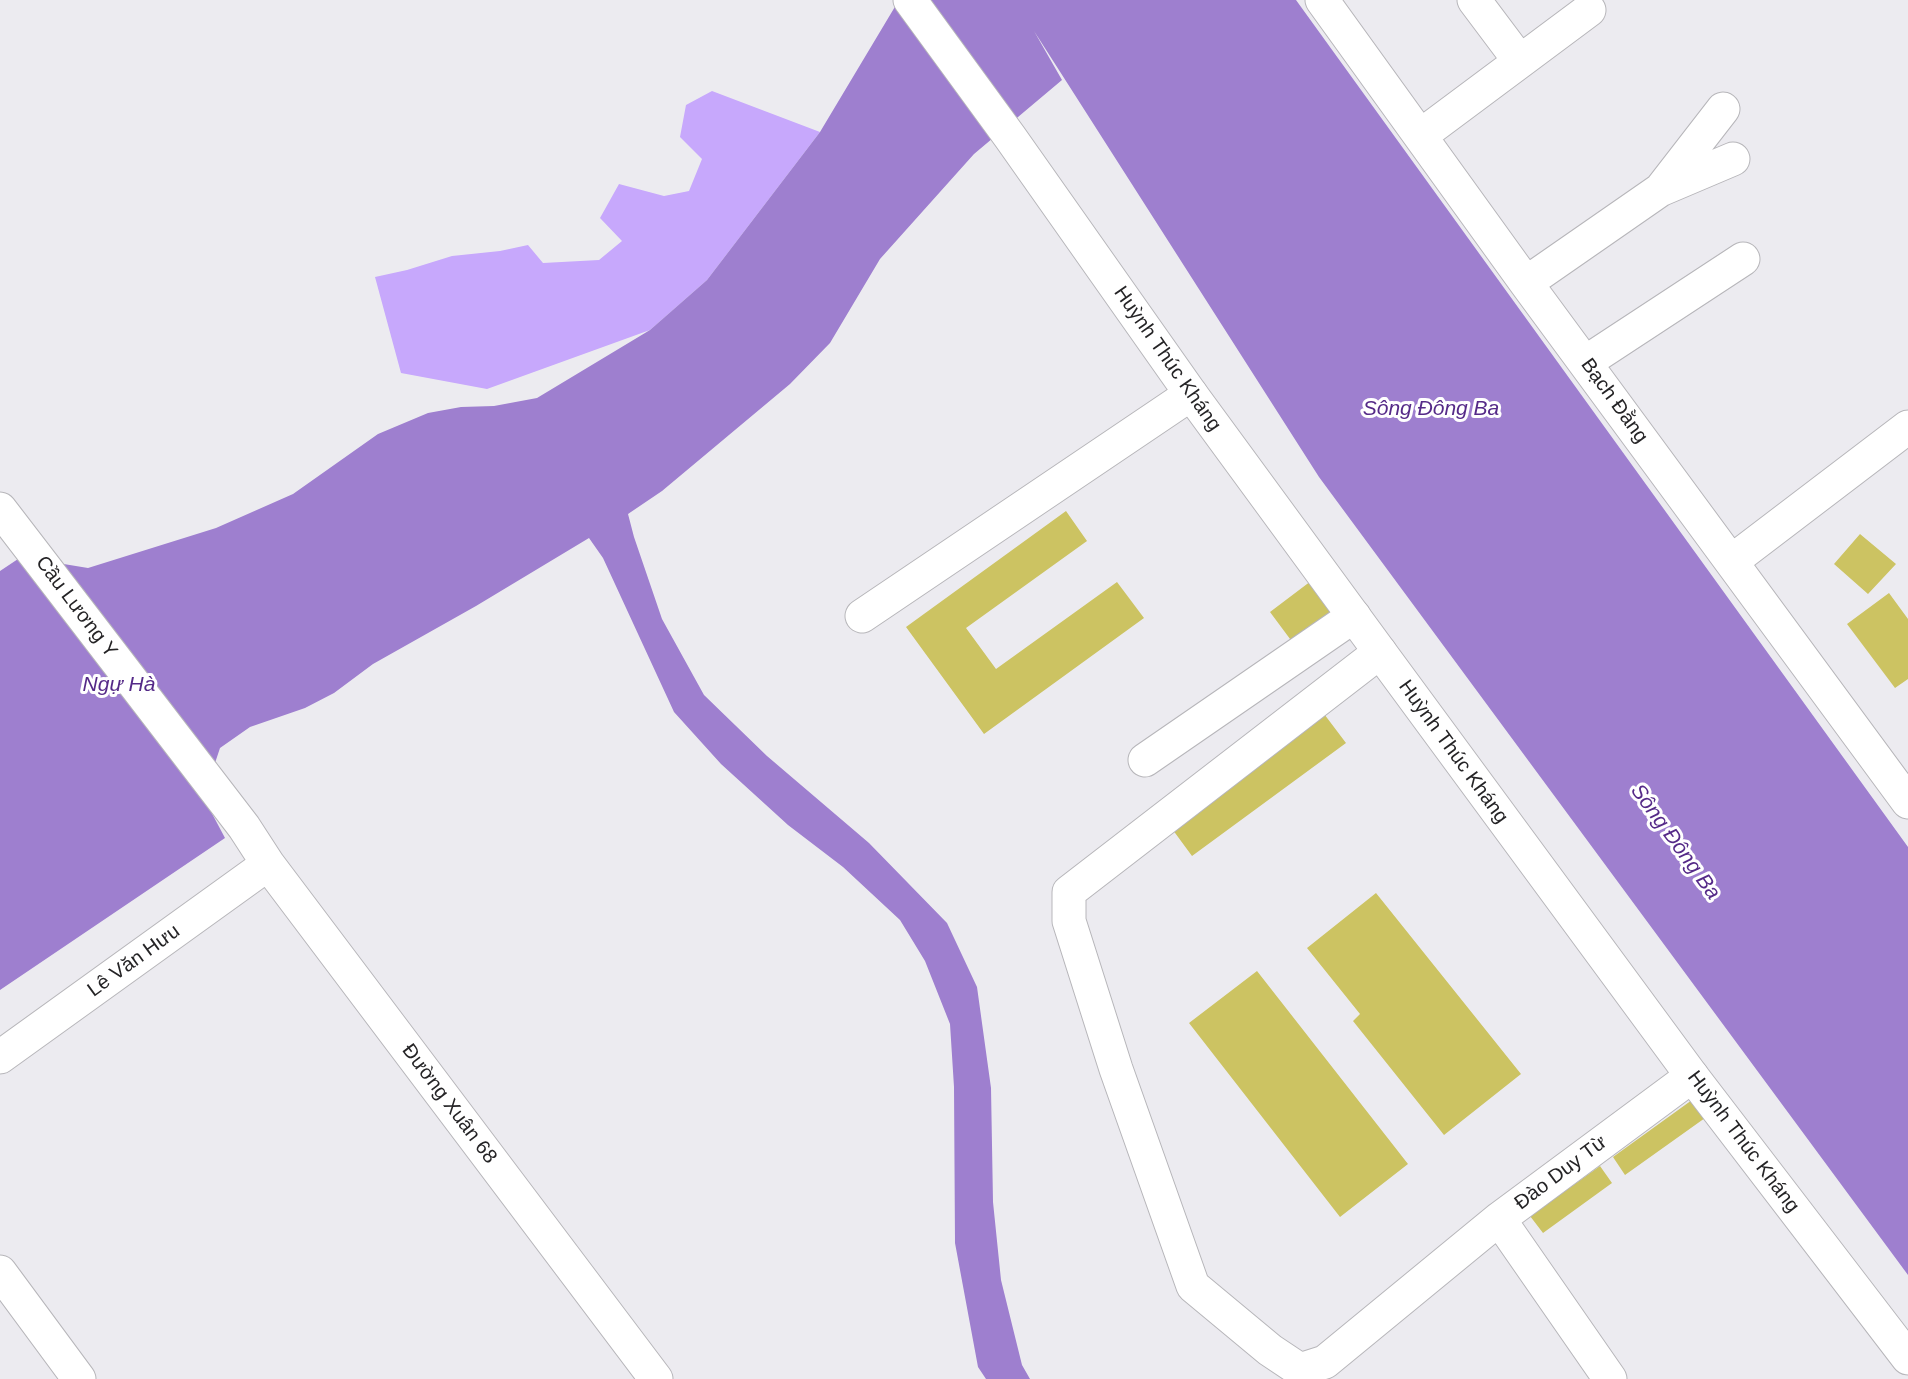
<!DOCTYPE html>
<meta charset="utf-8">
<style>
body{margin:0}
canvas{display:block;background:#ecebf0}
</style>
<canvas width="1908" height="1379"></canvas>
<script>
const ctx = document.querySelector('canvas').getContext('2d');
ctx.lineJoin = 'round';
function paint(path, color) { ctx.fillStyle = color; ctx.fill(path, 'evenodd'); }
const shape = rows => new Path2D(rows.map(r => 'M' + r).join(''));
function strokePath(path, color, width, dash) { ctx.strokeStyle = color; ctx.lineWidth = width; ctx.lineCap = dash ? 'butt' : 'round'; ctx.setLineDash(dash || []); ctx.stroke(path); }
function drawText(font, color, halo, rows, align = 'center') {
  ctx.font = font + ' Helvetica,sans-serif'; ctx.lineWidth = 6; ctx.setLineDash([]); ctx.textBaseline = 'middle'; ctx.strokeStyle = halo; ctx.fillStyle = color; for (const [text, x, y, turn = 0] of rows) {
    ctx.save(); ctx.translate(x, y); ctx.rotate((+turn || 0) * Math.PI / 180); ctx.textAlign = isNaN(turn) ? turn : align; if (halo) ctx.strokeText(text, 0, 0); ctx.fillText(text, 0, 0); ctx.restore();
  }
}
const forest = shape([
 [712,91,820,132,707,280,650,330,487,389,401,373,375,277,407,270,452,256,500,251,528,245,543,263,599,260,622,241,600,218,619,184,664,196,689,191,702,159,680,137,686,105]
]);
const water = shape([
 [899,0,1296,0,1908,847,1908,1275,1319,477,1034,31,1062,80,974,154,880,259,830,343,790,384,662,491,628,514,634,537,662,619,704,695,767,756,869,843,947,923,977,987,991,1088,993,1202,1001,1280,1022,1365,1030,1379,986,1379,978,1367,955,1243,954,1087,950,1024,925,961,900,920,843,867,788,825,721,764,674,712,603,558,589,538,476,606,373,664,334,693,305,708,250,727,220,748,211,775,208,806,225,838,0,990,0,571,21,557,88,568,216,528,293,494,378,434,428,413,461,407,494,406,537,398,650,330,707,280,820,132]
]);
const building = shape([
 [1066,511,1087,541,966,628,996,669,1117,582,1144,618,984,734,906,627],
 [1860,534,1896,564,1868,594,1834,564],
 [1311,581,1338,616,1296,647,1270,612],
 [1889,593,1908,619,1908,679,1895,688,1847,624],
 [1309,694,1346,743,1192,856,1156,807],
 [1376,893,1521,1074,1444,1135,1353,1021,1360,1014,1307,948],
 [1257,971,1408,1164,1340,1217,1189,1023],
 [1692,1100,1705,1118,1625,1175,1613,1157],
 [1600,1166,1612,1183,1543,1233,1530,1216]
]);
const minor = shape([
 [1322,0,1526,283,1908,802],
 [1474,0,1519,60],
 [1420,136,1589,10],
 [1661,189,1723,109],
 [1526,283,1660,190,1733,159],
 [1586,362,1743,259],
 [0,509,244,827,268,864,656,1379],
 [1732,561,1908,427],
 [862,616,1191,394],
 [1380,652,1069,892,1069,921,1116,1069,1193,1286,1270,1350,1300,1370,1325,1362,1499,1219,1692,1076],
 [1145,760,1354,616],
 [0,1057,268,864],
 [1499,1219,1610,1379],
 [0,1272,79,1379]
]);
const major = shape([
 [910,0,1010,137,1191,394,1380,652,1692,1076,1908,1358]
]);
const streetNames = [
 ["Huỳnh Thúc Kháng",1167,359,55],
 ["Bạch Đằng",1614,401,54],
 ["Cầu Lương Y",76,607,53],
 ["Huỳnh Thúc Kháng",1453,752,54],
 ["Lê Văn Hưu",134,961,-36],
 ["Đường Xuân 68",449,1104,53],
 ["Huỳnh Thúc Kháng",1743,1142,53],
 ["Đào Duy Từ",1561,1173,-37]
];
const waterNames = [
 ["Sông Đông Ba",1431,409],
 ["Ngự Hà",119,685],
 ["Sông Đông Ba",1675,842,54]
];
paint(forest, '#c7a8fc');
paint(water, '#9e7fcf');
paint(building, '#ccc362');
strokePath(minor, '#b7b6ba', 35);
strokePath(major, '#b7b6ba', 35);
strokePath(minor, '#fff', 33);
strokePath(major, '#fff', 33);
drawText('20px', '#252426', '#fff', streetNames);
drawText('italic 21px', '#552a88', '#fff', waterNames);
</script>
